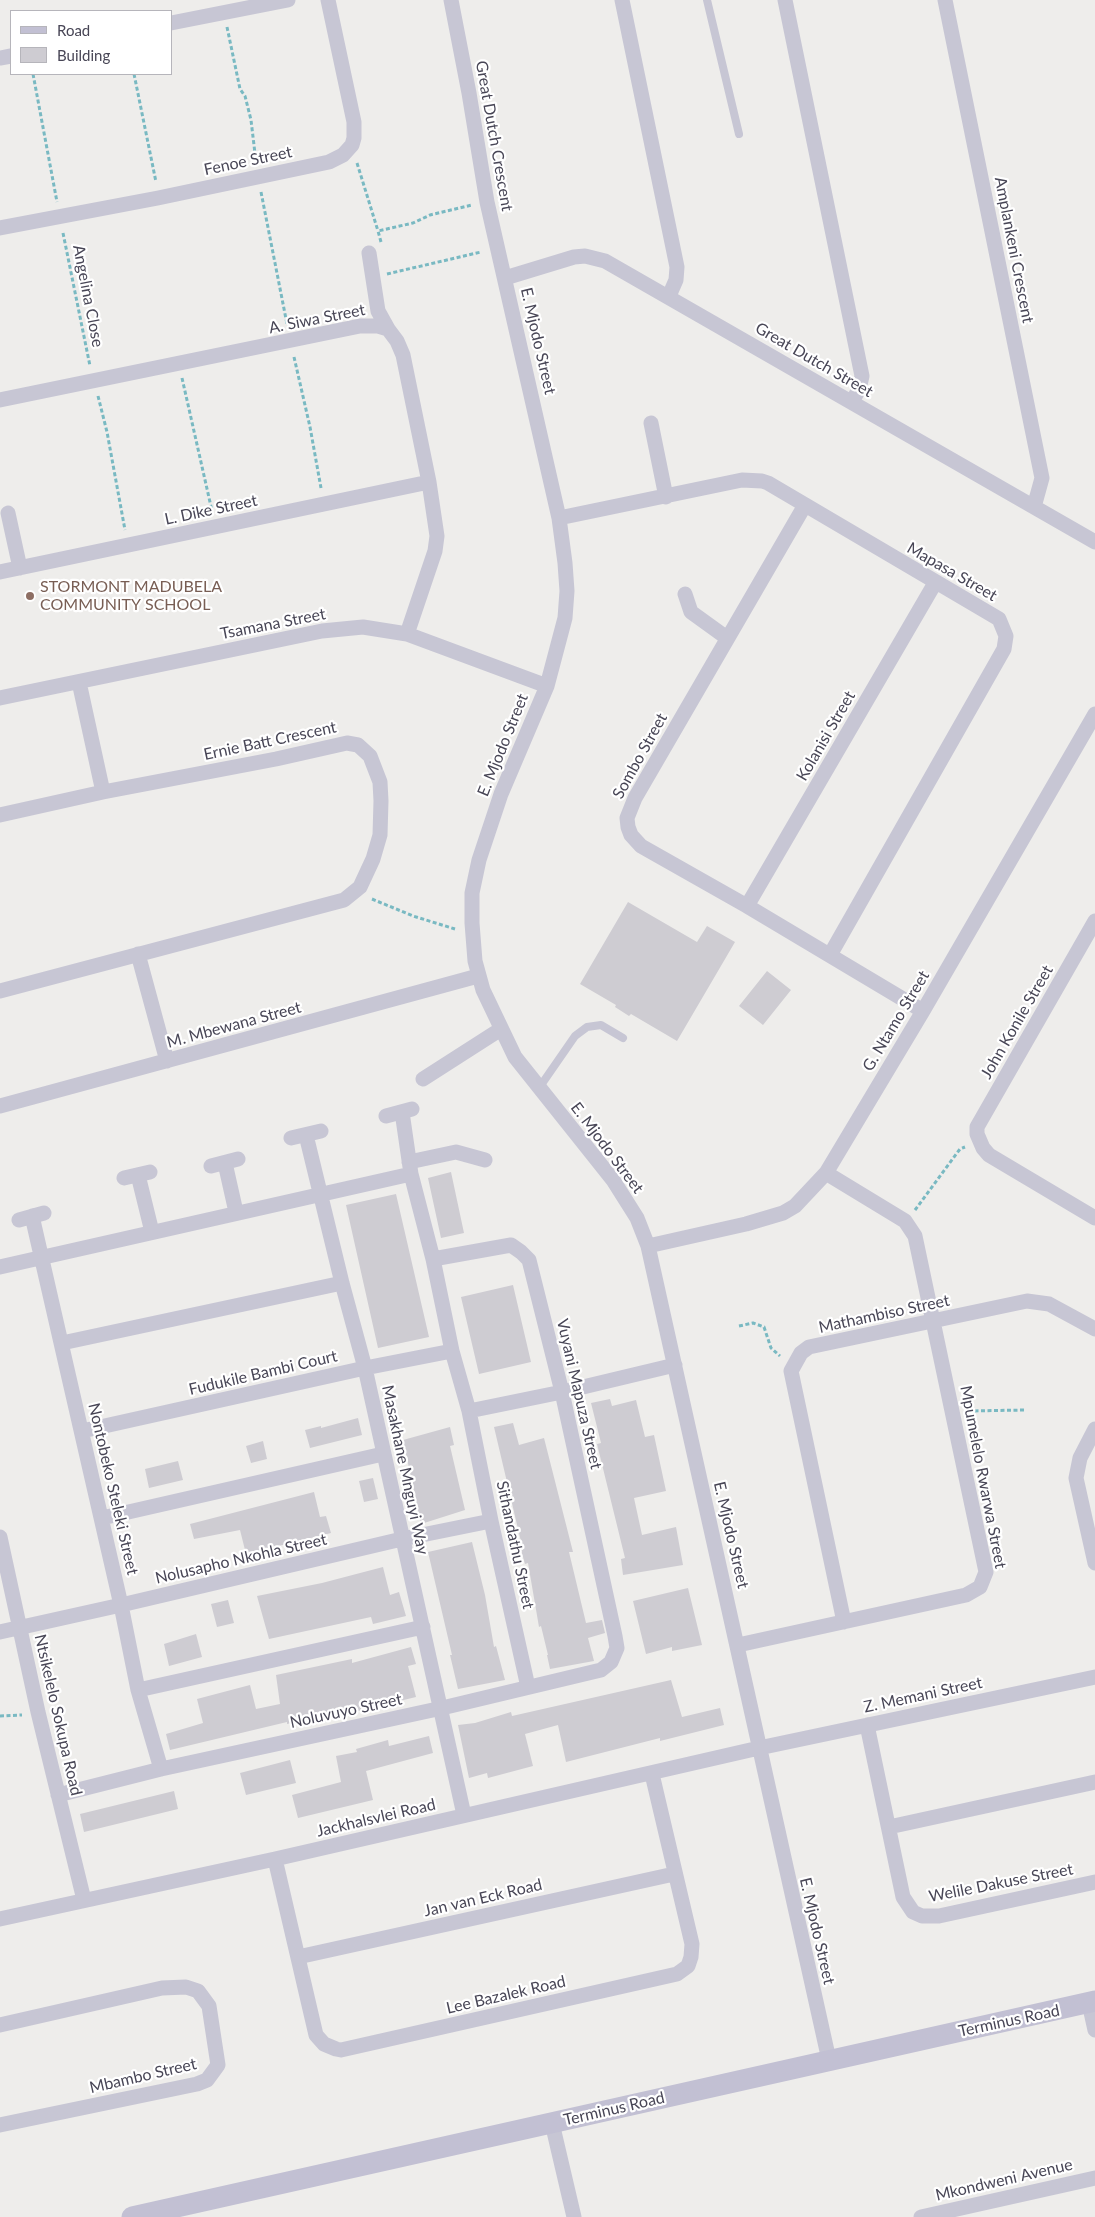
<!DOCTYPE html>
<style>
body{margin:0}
#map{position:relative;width:1095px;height:2217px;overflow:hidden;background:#eeedeb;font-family:Lato,sans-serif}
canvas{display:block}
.legend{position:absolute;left:10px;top:10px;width:162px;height:65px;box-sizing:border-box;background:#fff;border:1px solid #b6b5bb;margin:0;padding:6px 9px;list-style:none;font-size:15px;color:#484656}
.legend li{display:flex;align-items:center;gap:10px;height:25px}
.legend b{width:25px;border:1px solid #b6b5bb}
</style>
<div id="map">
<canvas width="1095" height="2217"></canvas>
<ul class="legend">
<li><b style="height:6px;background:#c2c0d3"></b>Road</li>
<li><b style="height:14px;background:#ceccd2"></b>Building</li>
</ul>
</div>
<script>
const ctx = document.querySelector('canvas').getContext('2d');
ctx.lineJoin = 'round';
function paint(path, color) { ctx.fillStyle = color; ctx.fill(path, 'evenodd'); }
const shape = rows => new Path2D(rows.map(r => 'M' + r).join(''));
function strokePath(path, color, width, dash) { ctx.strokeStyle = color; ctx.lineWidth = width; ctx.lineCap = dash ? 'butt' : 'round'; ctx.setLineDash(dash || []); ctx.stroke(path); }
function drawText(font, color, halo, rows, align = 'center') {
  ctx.font = font + ' Lato,sans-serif'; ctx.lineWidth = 4.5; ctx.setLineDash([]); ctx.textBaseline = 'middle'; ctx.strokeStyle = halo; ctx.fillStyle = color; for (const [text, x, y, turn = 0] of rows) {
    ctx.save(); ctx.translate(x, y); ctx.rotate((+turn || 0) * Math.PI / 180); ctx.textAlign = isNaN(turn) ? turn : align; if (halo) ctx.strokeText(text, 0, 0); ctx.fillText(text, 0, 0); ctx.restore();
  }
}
const building = shape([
 [628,902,697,942,707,926,735,942,677,1041,631,1014,629,1016,615,1007,616,1005,580,984],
 [767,971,791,990,763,1025,739,1006],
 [451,1172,464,1233,441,1238,428,1178],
 [396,1194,429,1337,378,1348,346,1205],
 [513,1285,531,1362,479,1374,461,1297],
 [610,1399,612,1406,636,1400,645,1437,654,1435,666,1491,634,1498,642,1535,676,1527,683,1565,623,1575,621,1559,625,1558,597,1444,601,1443,591,1403],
 [358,1418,362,1435,310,1448,305,1430,321,1426,321,1428],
 [513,1423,519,1445,544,1438,573,1552,569,1552,586,1623,602,1620,605,1633,588,1638,594,1661,550,1669,547,1655,548,1655,541,1626,539,1627,528,1563,525,1564,521,1550,523,1550,494,1427],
 [450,1427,454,1445,450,1446,465,1510,421,1524,403,1440],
 [263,1441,267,1459,251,1463,246,1446],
 [178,1461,183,1480,149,1488,145,1469],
 [373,1478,378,1499,364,1502,359,1481],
 [314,1492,320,1517,326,1516,331,1533,246,1554,240,1530,194,1539,190,1524],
 [472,1542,485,1595,494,1647,496,1646,505,1680,458,1689,450,1655,452,1655,428,1552],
 [383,1567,390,1595,399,1592,406,1616,373,1624,371,1617,269,1639,257,1596,322,1583],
 [688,1588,702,1645,672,1651,672,1647,646,1654,633,1601],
 [228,1600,234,1623,217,1627,211,1604],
 [196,1634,202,1657,169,1666,164,1644],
 [411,1647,416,1664,408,1666,416,1697,354,1712,353,1709,287,1724,287,1722,170,1750,166,1734,203,1723,197,1699,250,1685,256,1709,280,1704,276,1675,352,1659,352,1663],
 [671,1680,682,1717,720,1708,724,1725,660,1741,660,1738,566,1762,558,1725,525,1734,533,1766,488,1778,487,1773,469,1778,458,1725,475,1723,511,1712,512,1716],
 [429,1736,433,1753,366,1771,373,1800,298,1818,292,1795,341,1782,336,1756,357,1752,356,1749,388,1740,389,1746],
 [290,1760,296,1783,246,1795,240,1773],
 [174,1791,178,1809,84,1832,80,1814]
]);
const path = shape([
 [227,27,240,89,245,96,251,120,256,162],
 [33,74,57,202],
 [134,74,156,182],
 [357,163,378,231],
 [261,192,287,324],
 [63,233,90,366],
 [381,242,378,231,413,223,430,215,472,205],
 [387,274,481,252],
 [294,357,310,427,321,488],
 [182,378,212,511],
 [98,396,107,432,125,530],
 [372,899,413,916,455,929],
 [915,1210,960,1149,965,1147],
 [739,1326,753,1323,764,1327,771,1348,780,1356],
 [968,1411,1026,1410],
 [0,1716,22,1715]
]);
const lane = shape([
 [707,0,739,134],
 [539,1088,575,1036,587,1027,601,1025,623,1038]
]);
const street = shape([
 [451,0,469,93,487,202,559,518,565,563,567,591,565,618,547,686,501,794,479,860,472,893,472,923,475,961,483,990,515,1057,613,1180,637,1218,648,1246,829,2060],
 [622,0,677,267,676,280,669,296],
 [785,0,862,376,859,389,852,402],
 [945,0,1042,478,1034,507],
 [171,23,288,0],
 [0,58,11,56],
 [0,228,158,198,329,162,343,155,352,145,354,138,354,122,328,0],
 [369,253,378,311,388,329],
 [505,278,574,257,585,256,605,261,1095,542],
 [0,400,360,326,378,326,388,329,397,341,403,355,429,482,437,536,435,551,407,634],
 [651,423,666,497],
 [805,505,635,798,627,818,628,827,631,835,641,846,747,906,923,1011],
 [8,513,20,568],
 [559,518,742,480,762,481,768,483,999,619,1006,636,1004,649,830,955],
 [0,572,429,482],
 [685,594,691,612,727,638],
 [79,682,103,792],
 [0,698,322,631,363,627,407,634,547,686],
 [0,815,103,792,276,759,347,743,358,745,370,756,380,782,381,801,380,835,373,859,360,887,344,900,0,991],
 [747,906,935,583],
 [1095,921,977,1127,977,1134,983,1148,989,1155,1095,1218],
 [138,954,167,1061],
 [423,1079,501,1029],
 [0,1106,478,976],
 [402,1112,411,1174,433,1259,452,1351,469,1411,491,1521,528,1687],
 [386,1116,412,1109],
 [306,1135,342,1283,365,1368,464,1815],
 [291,1138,321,1131],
 [409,1162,456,1152,485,1160],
 [225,1163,236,1212],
 [211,1166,238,1159],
 [138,1175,152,1232],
 [124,1178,150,1172],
 [32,1216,121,1605,138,1690,161,1769],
 [19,1220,44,1213],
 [648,1246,746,1224,783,1213,795,1206,826,1173,923,1011,1095,714],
 [0,1267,411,1174],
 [62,1343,342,1283],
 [469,1411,562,1392,675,1365],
 [1095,1429,1080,1458,1076,1478,1095,1563],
 [82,1431,365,1368,452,1351],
 [102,1518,383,1454],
 [0,1537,38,1712,84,1900],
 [844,1622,791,1371,801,1353,809,1347,1027,1301,1049,1304,1095,1329],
 [0,1632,121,1605,402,1539,491,1521],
 [738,1645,966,1595,980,1587,986,1572,915,1236,905,1221,826,1173],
 [138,1690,423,1627],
 [867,1725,903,1897,913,1912,922,1916,939,1916,1095,1882],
 [58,1795,161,1769,442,1708,601,1670,611,1662,617,1648,615,1636,562,1392,529,1260,521,1252,511,1245,433,1259],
 [889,1827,1095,1782],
 [275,1859,316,2035,324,2044,336,2049,341,2050,677,1974,688,1966,691,1957,692,1944,652,1774],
 [0,1919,275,1859,759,1748,1095,1677],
 [298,1957,674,1874],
 [1089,2003,1095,2030],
 [0,2025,162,1988,186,1987,198,1991,209,2006,218,2065,207,2080,197,2084,0,2125],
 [552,2123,574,2217],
 [921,2217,1095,2178]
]);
const secondary = shape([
 [132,2217,1095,2001]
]);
const markers = [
 [30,596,5,"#8d6e63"]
];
const streetNames = [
 ["Great Dutch Crescent",494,136,80],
 ["Fenoe Street",248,161,-12],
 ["Amplankeni Crescent",1014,250,79],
 ["Angelina Close",88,296,79],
 ["A. Siwa Street",317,319,-11],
 ["E. Mjodo Street",538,341,77],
 ["Great Dutch Street",814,360,30],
 ["L. Dike Street",211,510,-12],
 ["Mapasa Street",952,572,30],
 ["Tsamana Street",273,624,-11],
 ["Kolanisi Street",826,736,-60],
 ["Ernie Batt Crescent",270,741,-12],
 ["E. Mjodo Street",503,745,-68],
 ["Sombo Street",640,756,-61],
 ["G. Ntamo Street",896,1021,-59],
 ["John Konile Street",1017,1022,-60],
 ["M. Mbewana Street",234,1025,-15],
 ["E. Mjodo Street",607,1148,53],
 ["Mathambiso Street",884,1314,-12],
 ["Fudukile Bambi Court",263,1373,-13],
 ["Vuyani Mapuza Street",579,1394,77],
 ["Masakhane Mnguyi Way",405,1470,78],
 ["Mpumelelo Rwarwa Street",983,1477,79],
 ["Nontobeko Steleki Street",113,1489,77],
 ["E. Mjodo Street",731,1535,77],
 ["Sithandathu Street",515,1545,78],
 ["Nolusapho Nkohla Street",241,1559,-13],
 ["Z. Memani Street",923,1695,-12],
 ["Noluvuyo Street",346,1711,-12],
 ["Ntsikelelo Sokupa Road",58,1715,77],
 ["Jackhalsvlei Road",376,1818,-13],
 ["Welile Dakuse Street",1001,1883,-11],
 ["Jan van Eck Road",483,1898,-13],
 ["E. Mjodo Street",817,1931,77],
 ["Lee Bazalek Road",506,1995,-13],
 ["Terminus Road",1009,2021,-12],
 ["Mbambo Street",143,2076,-13],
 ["Terminus Road",614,2109,-13],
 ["Mkondweni Avenue",1004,2180,-13]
];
const educationNames = [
 ["STORMONT MADUBELA",40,587],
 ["COMMUNITY SCHOOL",40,605]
];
paint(building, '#ceccd2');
strokePath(path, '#79b9c2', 3, [4, 2.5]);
strokePath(lane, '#c7c6d4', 8);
strokePath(street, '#c7c6d4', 15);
strokePath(secondary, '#c2c0d3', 21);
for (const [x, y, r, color] of markers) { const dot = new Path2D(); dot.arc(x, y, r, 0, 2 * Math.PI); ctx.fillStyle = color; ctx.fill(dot); strokePath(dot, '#fff', 2); }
drawText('16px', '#484656', '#fff', streetNames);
drawText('16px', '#785e54', '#fff', educationNames, 'left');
</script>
